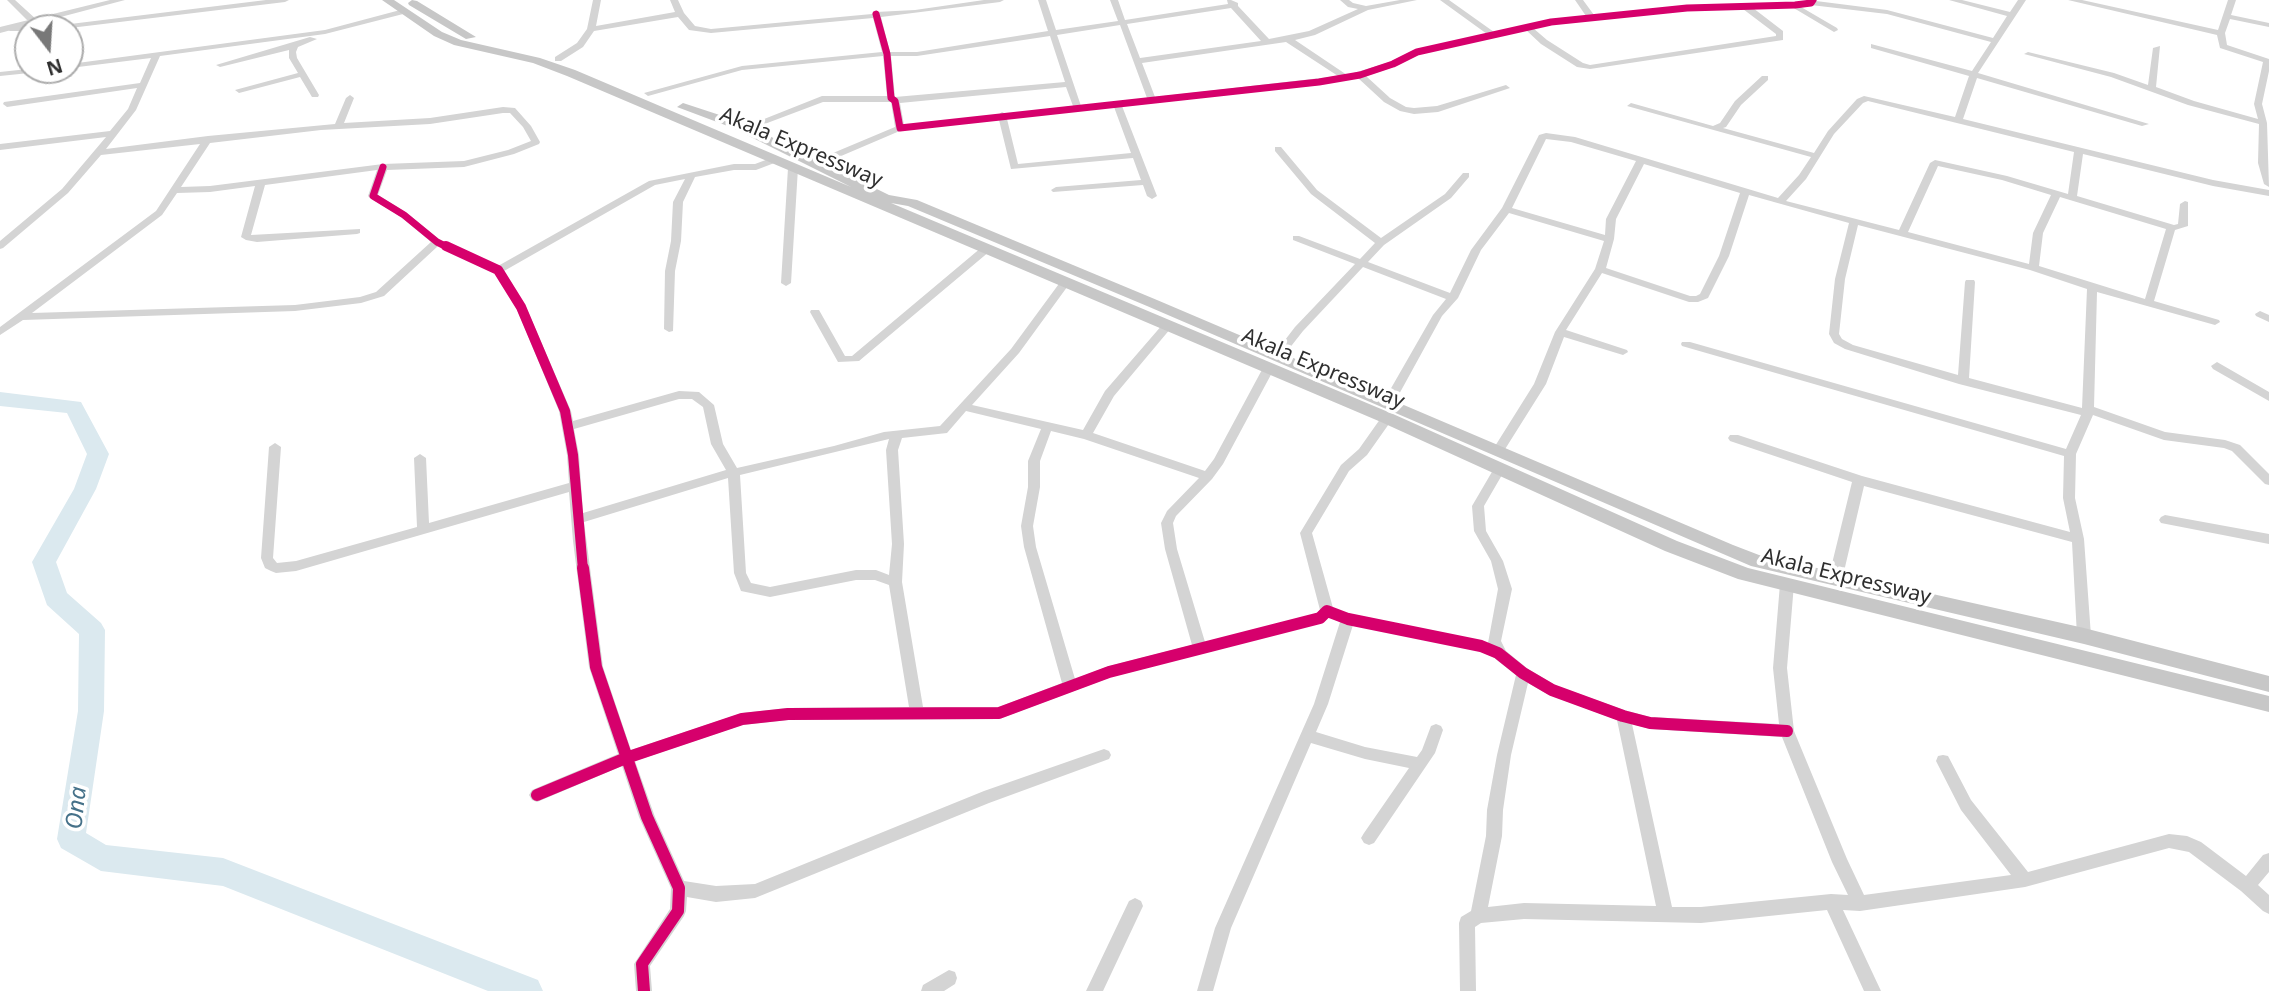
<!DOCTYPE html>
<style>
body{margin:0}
#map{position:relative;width:2269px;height:991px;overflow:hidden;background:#fff;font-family:"Noto Sans",sans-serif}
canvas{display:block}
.north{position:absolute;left:14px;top:14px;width:70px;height:70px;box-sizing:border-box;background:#fff;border:2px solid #acacac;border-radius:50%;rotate:163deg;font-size:19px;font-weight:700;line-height:28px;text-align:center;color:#2f2f2f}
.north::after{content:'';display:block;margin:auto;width:24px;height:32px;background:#787878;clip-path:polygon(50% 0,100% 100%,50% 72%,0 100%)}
</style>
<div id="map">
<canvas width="2269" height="991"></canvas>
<div class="north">N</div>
</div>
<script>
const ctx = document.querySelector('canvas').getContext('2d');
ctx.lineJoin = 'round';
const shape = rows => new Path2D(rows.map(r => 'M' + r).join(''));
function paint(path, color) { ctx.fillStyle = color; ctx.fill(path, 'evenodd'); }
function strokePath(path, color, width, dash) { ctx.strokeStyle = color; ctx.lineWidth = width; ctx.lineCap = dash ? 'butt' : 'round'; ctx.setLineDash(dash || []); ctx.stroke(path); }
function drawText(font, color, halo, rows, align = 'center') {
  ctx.font = font + ' "Noto Sans",sans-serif'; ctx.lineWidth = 7; ctx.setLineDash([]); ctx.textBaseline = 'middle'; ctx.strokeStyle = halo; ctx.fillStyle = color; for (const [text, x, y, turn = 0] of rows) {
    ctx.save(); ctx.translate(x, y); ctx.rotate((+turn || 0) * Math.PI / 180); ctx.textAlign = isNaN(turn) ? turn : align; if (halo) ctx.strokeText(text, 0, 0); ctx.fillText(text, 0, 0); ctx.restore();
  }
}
const river = shape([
 [0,392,81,402,109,454,96,489,56,562,67,593,101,623,105,630,104,711,86,833,106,845,223,858,538,980,543,991,488,991,223,886,101,871,61,848,57,839,78,711,79,634,47,605,32,562,74,489,87,454,67,413,0,406,0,392]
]);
const minor = shape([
 [7,0,15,0,37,20,37,24,31,24,7,0],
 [266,0,289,0,285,2,70,28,50,28,54,26,266,0],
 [593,0,601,0,596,26,675,12,670,0,678,0,684,13,695,26,711,29,872,14,876,12,915,10,984,0,1004,0,1000,2,881,17,890,52,917,52,1048,31,1038,0,1046,0,1056,30,1118,21,1110,0,1118,0,1125,20,1228,4,1227,0,1231,0,1238,3,1238,6,1269,39,1309,31,1358,9,1348,7,1340,0,1349,0,1353,3,1366,6,1400,0,1417,0,1368,10,1315,35,1295,40,1347,75,1390,62,1414,50,1487,34,1440,0,1449,0,1494,32,1551,20,1586,16,1575,0,1583,0,1594,15,1687,6,1795,3,1817,0,1816,1,1887,10,1993,38,2007,16,1949,0,1962,0,2010,12,2018,0,2026,0,1978,73,2149,124,2142,126,1977,78,1963,119,2213,180,2269,190,2269,196,2213,186,2083,154,2077,196,2174,225,2178,224,2180,204,2185,201,2188,202,2188,226,2175,230,2154,301,2219,320,2220,322,2215,325,2097,292,2094,407,2165,432,2225,440,2240,445,2269,474,2269,485,2265,484,2232,451,2224,448,2164,440,2093,415,2076,454,2075,498,2084,539,2091,636,2089,640,2084,641,2079,640,2077,636,2072,542,1864,486,1842,580,1840,584,1830,584,1828,580,1852,482,1730,441,1728,438,1730,435,1738,435,1862,476,2070,532,2063,498,2064,456,1682,346,1681,344,1682,342,1690,342,2066,449,2081,415,1959,384,1845,349,1834,343,1829,334,1835,279,1849,223,1749,195,1729,256,1708,298,1698,302,1689,302,1602,273,1566,330,1627,350,1628,352,1623,355,1564,337,1546,384,1502,454,1494,454,1492,451,1534,384,1555,332,1595,269,1604,241,1509,213,1481,250,1458,298,1442,316,1392,407,1384,407,1382,404,1433,315,1446,299,1363,267,1303,331,1281,359,1277,361,1272,357,1295,327,1355,264,1293,240,1293,236,1299,236,1360,259,1375,243,1311,194,1275,151,1275,147,1281,147,1317,190,1381,238,1445,194,1463,173,1469,173,1469,177,1451,198,1384,245,1368,262,1450,293,1471,250,1502,208,1539,135,1546,133,1575,137,1778,198,1799,175,1811,157,1627,106,1631,103,1713,126,1720,123,1735,101,1762,76,1768,76,1768,80,1741,105,1726,127,1723,128,1814,153,1828,131,1857,99,1864,96,1955,117,1969,76,1871,48,1871,44,1972,71,1991,42,1887,14,1811,5,1801,7,1837,28,1838,30,1834,32,1792,7,1753,8,1783,31,1783,40,1590,69,1577,67,1541,44,1526,30,1420,54,1396,66,1366,76,1390,98,1406,107,1414,108,1437,106,1506,85,1510,88,1438,112,1414,114,1400,111,1384,102,1358,78,1319,85,1122,106,1157,196,1152,199,1147,196,1143,185,1053,192,1051,190,1056,187,1141,180,1133,158,1011,169,999,120,902,130,820,165,814,165,814,161,895,127,891,102,823,102,746,131,739,129,822,96,887,96,883,56,742,70,648,96,644,93,742,66,882,52,873,18,711,33,689,30,678,17,594,31,583,47,561,61,555,61,555,57,577,43,587,29,593,0],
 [1231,8,1261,41,1140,58,1127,24,1231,8],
 [1743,9,1776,34,1776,36,1590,65,1583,63,1547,40,1533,28,1551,24,1687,10,1743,9],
 [1120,25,1147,98,1081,106,1057,35,1120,25],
 [1050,36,1065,82,895,97,891,56,917,56,1050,36],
 [1286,42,1338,76,1155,97,1142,63,1286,42],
 [1066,87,1073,106,1006,114,1002,112,998,115,904,125,900,103,1066,87],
 [1868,101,2074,152,2068,194,2007,176,1935,160,1930,163,1899,230,1786,201,1806,179,1834,134,1863,103,1868,101],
 [1114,107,1131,153,1018,164,1007,119,1114,107],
 [1546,139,1571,142,1636,161,1606,219,1605,235,1512,208,1546,139],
 [1644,164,1740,193,1719,256,1700,294,1696,296,1690,296,1606,268,1614,239,1616,219,1644,164],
 [1938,166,2002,180,2051,195,2033,233,2029,264,1908,232,1938,166],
 [2060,197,2166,229,2145,299,2039,266,2043,233,2060,197],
 [1858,225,2030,270,2087,289,2082,408,1969,378,1975,282,1974,280,1966,280,1965,282,1958,375,1853,345,1842,339,1839,334,1845,279,1858,225],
 [2068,0,2082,0,2218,30,2228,0,2236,0,2231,15,2269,23,2269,27,2230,19,2225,33,2227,45,2269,59,2269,71,2262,104,2267,123,2269,187,2264,184,2258,163,2259,124,2188,105,2111,77,2024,54,2028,52,2114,73,2148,85,2153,48,2160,46,2156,87,2194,101,2258,119,2254,104,2263,62,2220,48,2217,35,2068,0],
 [404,9,408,11,407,13,325,34,160,56,136,110,106,149,208,136,335,124,346,98,350,95,354,98,344,123,430,118,503,107,515,108,531,126,540,142,539,144,514,154,464,167,387,170,378,195,407,213,440,240,498,266,649,181,734,164,755,164,771,158,777,158,777,162,756,170,734,170,695,177,683,202,681,241,675,271,673,331,669,332,664,329,665,271,671,241,673,202,685,179,655,185,504,271,526,307,571,411,573,421,679,391,699,392,714,405,723,444,737,468,834,446,884,432,940,426,1011,349,1061,281,1069,281,1070,283,1019,353,972,405,1083,430,1105,391,1163,324,1171,324,1172,326,1171,328,1114,396,1093,433,1205,471,1214,459,1264,366,1268,365,1274,369,1223,464,1212,479,1176,516,1173,523,1177,549,1205,642,1316,614,1320,610,1300,533,1341,465,1359,449,1383,415,1387,414,1393,418,1391,421,1367,455,1349,471,1312,533,1333,608,1349,614,1488,643,1498,589,1491,561,1474,531,1472,506,1496,465,1504,465,1506,468,1484,506,1486,531,1503,561,1512,589,1501,641,1506,651,1528,669,1557,686,1624,710,1650,717,1779,724,1773,668,1780,584,1782,580,1792,580,1794,584,1787,668,1794,731,1847,859,1864,895,2011,875,1961,810,1936,761,1938,756,1943,755,1948,756,1971,800,2028,872,2169,834,2187,836,2201,842,2246,876,2263,855,2269,853,2269,872,2258,885,2269,895,2269,914,2263,911,2241,891,2189,852,2169,848,2025,887,1860,911,1843,910,1881,991,1864,991,1827,910,1701,923,1524,919,1481,923,1475,927,1476,991,1460,991,1459,923,1461,917,1471,911,1486,836,1487,810,1497,755,1516,675,1493,657,1479,651,1353,625,1328,704,1316,732,1365,747,1417,757,1422,750,1431,726,1436,724,1441,726,1443,730,1435,753,1374,843,1369,845,1364,843,1361,838,1364,833,1409,768,1365,759,1311,743,1231,928,1213,991,1197,991,1215,928,1314,704,1340,622,1329,617,1320,623,1111,677,999,719,788,720,742,725,635,761,655,817,684,881,716,886,755,884,984,791,1104,749,1109,751,1111,755,1109,759,989,803,755,898,716,902,687,897,686,911,684,916,650,966,652,991,636,991,634,964,670,909,671,888,639,817,622,766,537,802,532,800,529,795,532,790,618,754,589,667,573,541,569,492,296,571,276,573,271,571,265,568,261,558,269,447,275,443,281,447,273,558,277,563,296,561,417,527,414,458,420,454,426,458,429,523,569,483,567,455,559,411,516,307,494,272,438,246,384,296,361,303,295,311,23,320,0,335,0,327,156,211,200,144,101,155,68,193,3,248,0,249,0,241,62,189,106,137,0,150,0,144,110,131,128,109,137,88,7,107,3,104,4,102,140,83,151,58,70,68,70,64,325,30,404,9],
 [503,113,510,113,523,127,531,141,508,150,464,161,383,164,210,186,181,187,210,143,321,130,430,124,503,113],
 [377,170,368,196,370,198,401,217,431,242,376,292,360,297,295,305,32,313,162,215,177,193,210,192,255,186,241,237,246,240,257,242,357,234,360,233,360,229,251,235,265,185,377,170],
 [679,399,692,399,703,407,711,444,726,470,583,513,579,455,574,429,679,399],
 [966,411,1041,429,1028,461,1028,487,1021,526,1024,547,1062,683,999,707,923,707,902,582,904,544,898,450,902,438,947,433,966,411],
 [1051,431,1084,439,1199,478,1167,511,1161,523,1165,549,1192,645,1109,666,1075,679,1036,547,1033,526,1040,487,1040,461,1051,431],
 [889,439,886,450,892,544,889,575,876,570,856,570,770,587,751,583,746,573,740,475,889,439],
 [728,478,734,573,741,591,770,597,856,580,875,580,889,585,909,707,788,708,742,713,631,750,603,667,584,522,728,478],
 [1528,683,1547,694,1617,720,1656,906,1524,903,1488,907,1502,836,1503,810,1511,755,1528,683],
 [1632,724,1650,729,1782,737,1832,862,1848,895,1831,894,1701,907,1672,907,1632,724],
 [7,27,28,27,31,28,28,28,28,31,10,31,6,29,7,27],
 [310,37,317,39,298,47,296,52,297,58,319,95,318,97,312,97,300,77,239,93,235,90,298,73,289,58,289,50,220,67,216,65,310,37],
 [28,69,43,70,39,72,0,76,0,72,28,69],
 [793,165,798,168,791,283,786,286,781,283,788,168,793,165],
 [986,246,990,247,990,251,859,361,838,362,810,312,811,310,819,310,845,356,852,356,982,247,986,246],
 [2260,311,2269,315,2269,322,2256,316,2255,314,2260,311],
 [2217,362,2269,392,2269,401,2213,369,2211,366,2217,362],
 [2165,515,2269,534,2269,544,2161,523,2159,520,2161,517,2165,515],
 [1135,898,1141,901,1143,906,1103,991,1086,991,1129,901,1135,898],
 [949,970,955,972,957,978,955,984,944,991,921,991,923,985,949,970]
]);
const tertiary = shape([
 [110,0,125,0,0,33,0,27,110,0]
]);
const primary = shape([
 [382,0,394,0,442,32,461,40,540,58,575,70,851,187,733,128,677,107,683,103,741,122,889,195,917,200,1157,300,1733,545,1759,555,2084,628,2269,676,2269,692,2084,644,1751,566,1147,306,908,206,891,203,1393,414,1677,541,1748,568,2269,696,2269,712,1738,579,1665,551,1381,422,567,76,533,63,454,45,434,36,382,0],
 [412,0,417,1,476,37,466,39,409,5,408,3,412,0]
]);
const cyclewayFar2 = shape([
 [876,14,887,54,891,98,895,101,900,128,1319,82,1360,75,1393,64,1417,52,1551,22,1687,8,1795,5,1811,3,1813,0],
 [383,167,373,196,404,215,437,242,449,248]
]);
const cyclewayFar1 = shape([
 [446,246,498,270,521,307,565,411,573,455,583,570]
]);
const cycleway = shape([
 [583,568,596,667,647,817,679,888,678,911,642,964,644,991],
 [537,795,626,758,742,719,788,714,999,713,1109,672,1320,618,1327,611,1348,619,1481,646,1498,653,1523,673,1552,690,1623,716,1650,723,1787,731]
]);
const streetNames = [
 ["Akala Expressway",801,148,23],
 ["Akala Expressway",1323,369,23],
 ["Akala Expressway",1846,577,14]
];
const waterNames = [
 ["Ona",77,808,-84]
];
paint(river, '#dbe9ef');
paint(minor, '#d4d4d4');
paint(tertiary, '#d4d4d4');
paint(primary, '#c7c7c7');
strokePath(cyclewayFar2, '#d6006c', 7);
strokePath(cyclewayFar1, '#d6006c', 10);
strokePath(cycleway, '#d6006c', 12);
drawText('21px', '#2f2f2f', '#fff', streetNames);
drawText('italic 23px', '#457189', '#fff', waterNames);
</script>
